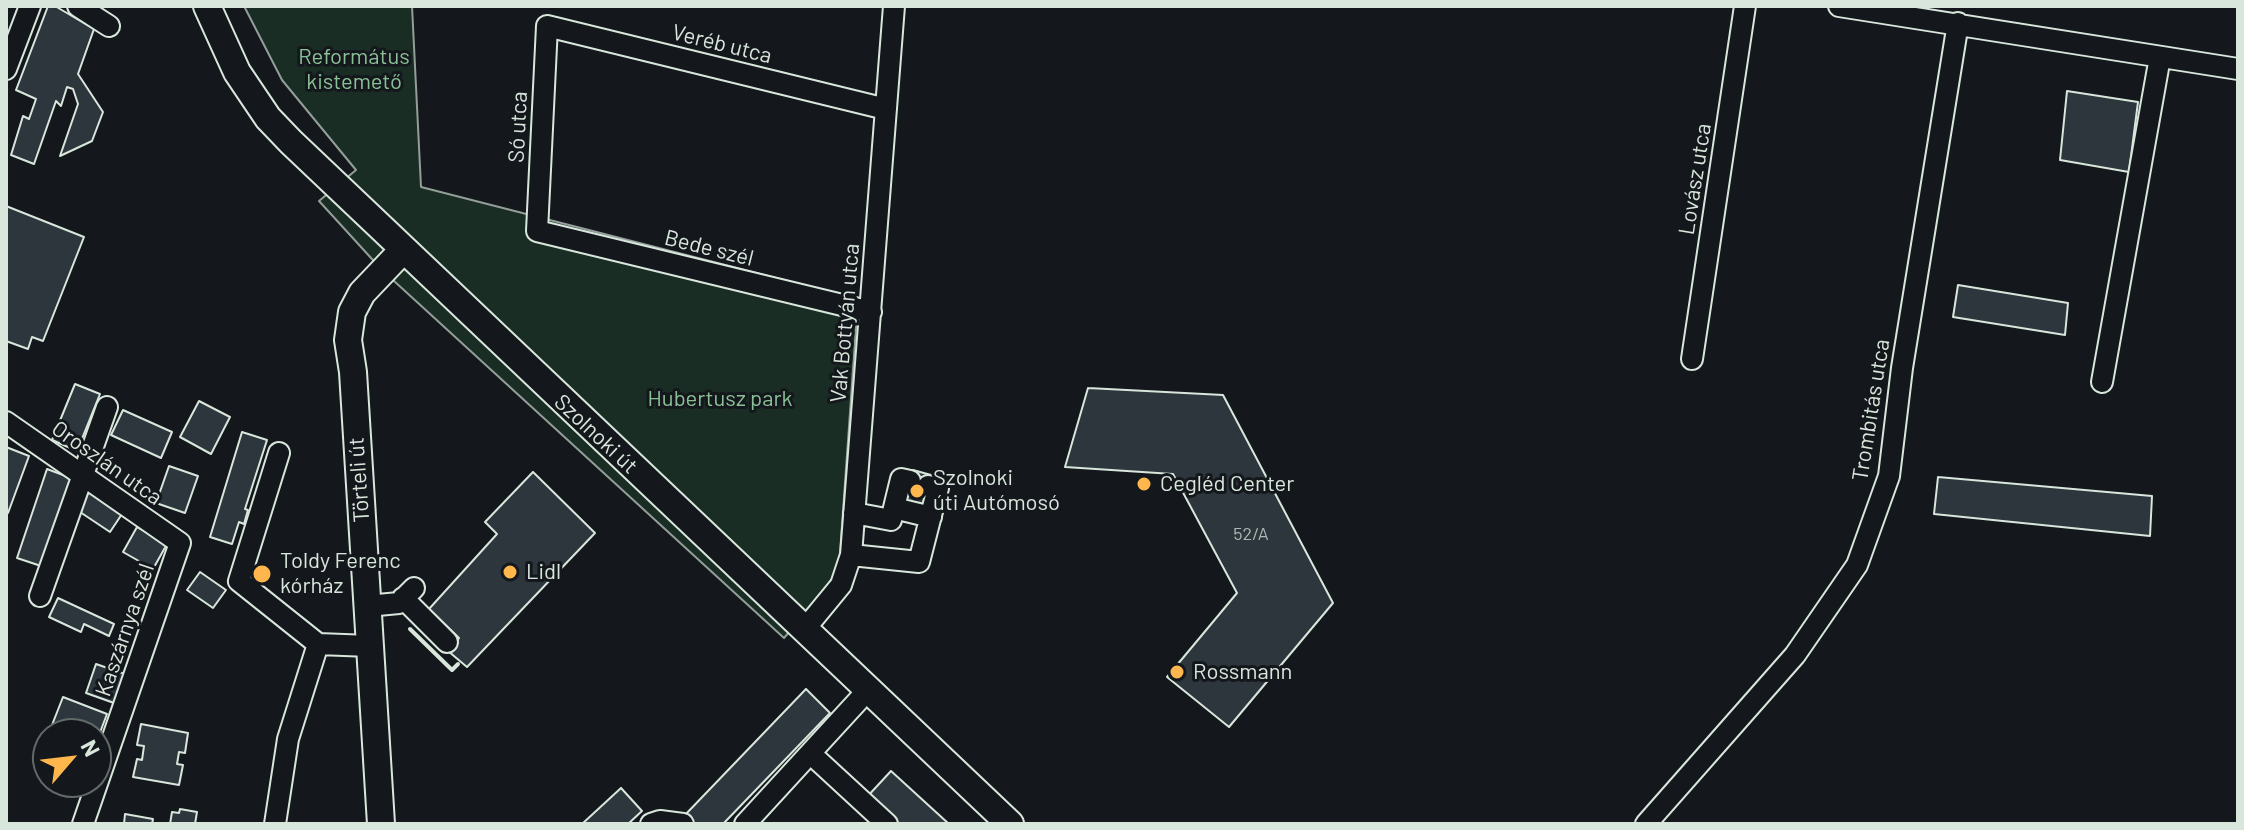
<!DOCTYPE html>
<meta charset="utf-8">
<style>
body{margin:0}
#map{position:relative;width:2244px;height:830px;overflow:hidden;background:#14181c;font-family:Barlow,sans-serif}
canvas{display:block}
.frame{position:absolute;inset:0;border:8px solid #d8e6dc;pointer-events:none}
.north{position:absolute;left:32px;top:718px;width:80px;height:80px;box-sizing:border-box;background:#14181c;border:2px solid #626a69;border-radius:50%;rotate:62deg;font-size:22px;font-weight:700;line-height:32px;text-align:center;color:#d8e6dc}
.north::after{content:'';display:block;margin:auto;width:28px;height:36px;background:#ffb74d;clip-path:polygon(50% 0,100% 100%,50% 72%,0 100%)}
</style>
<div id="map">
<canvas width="2244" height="830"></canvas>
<div class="frame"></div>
<div class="north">N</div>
</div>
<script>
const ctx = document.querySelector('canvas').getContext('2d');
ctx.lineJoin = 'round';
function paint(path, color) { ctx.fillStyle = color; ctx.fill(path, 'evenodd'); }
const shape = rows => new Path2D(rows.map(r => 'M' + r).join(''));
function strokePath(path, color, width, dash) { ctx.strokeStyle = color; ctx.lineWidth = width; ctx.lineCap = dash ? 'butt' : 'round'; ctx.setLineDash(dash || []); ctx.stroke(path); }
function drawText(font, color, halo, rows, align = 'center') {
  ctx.font = font + ' Barlow,sans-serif'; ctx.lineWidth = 6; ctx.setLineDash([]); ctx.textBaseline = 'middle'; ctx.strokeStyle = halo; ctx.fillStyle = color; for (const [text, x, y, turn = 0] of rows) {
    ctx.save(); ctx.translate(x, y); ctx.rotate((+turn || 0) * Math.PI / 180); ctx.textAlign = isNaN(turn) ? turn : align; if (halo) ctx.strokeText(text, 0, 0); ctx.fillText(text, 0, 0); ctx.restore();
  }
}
const green = shape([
 [244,6,412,6,421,187,858,299,839,568,821,595,784,638,382,270,319,201,356,170,282,80,244,6]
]);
const building = shape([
 [48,6,55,6,94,29,78,74,103,112,92,141,60,156,78,104,73,89,67,87,61,106,56,101,34,164,11,155,23,116,29,119,36,99,16,90,48,6],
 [2067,91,2138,102,2129,172,2060,160,2067,91],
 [6,206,84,237,43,341,32,337,28,349,6,341,6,206],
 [1958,285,2068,303,2065,335,1953,317,1958,285],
 [75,384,100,394,77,451,52,440,75,384],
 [1088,388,1223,395,1333,603,1229,727,1167,677,1237,593,1173,474,1065,467,1088,388],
 [199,401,230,417,211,454,180,437,199,401],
 [123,410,172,432,161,458,111,435,123,410],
 [242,432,267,440,245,509,248,510,244,524,239,522,232,544,210,537,242,432],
 [6,447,29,456,8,513,6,512,6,447],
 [169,466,198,476,185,513,156,503,169,466],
 [47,469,71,478,41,566,17,558,47,469],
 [913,470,931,475,922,510,904,506,913,470],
 [533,472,595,533,467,667,448,651,459,638,429,609,497,534,485,522,533,472],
 [1938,477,2152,496,2150,536,1934,514,1938,477],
 [89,492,122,514,110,532,77,510,89,492],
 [137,527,167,544,153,569,123,552,137,527],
 [200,572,226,590,213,608,187,590,200,572],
 [58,598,114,624,109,636,84,624,81,632,49,617,58,598],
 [96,664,125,674,114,703,86,693,96,664],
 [806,689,830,713,723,824,692,824,684,816,806,689],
 [63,697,107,714,96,743,96,734,75,734,52,725,63,697],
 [141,724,188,733,185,753,179,752,177,764,183,765,179,785,133,777,137,759,142,760,144,746,137,745,141,724],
 [891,771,949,824,895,824,866,798,891,771],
 [621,788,642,811,628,824,582,824,621,788],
 [180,809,197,812,195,824,170,824,172,812,179,813,180,809],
 [125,814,153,819,152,824,124,824,125,814]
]);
const minorTunnel = shape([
 [906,496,925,500]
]);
const minor = shape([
 [78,6,109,26],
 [1839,6,2238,69],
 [6,69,30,6],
 [871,312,537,231,547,26,886,109],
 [1692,359,1745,6],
 [2102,382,2160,57],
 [6,422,180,543,83,824],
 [279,453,239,581,318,644,370,646],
 [894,508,931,517],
 [854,513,891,520,901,479,910,481],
 [851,555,919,562,938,488,928,486],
 [40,596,107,407],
 [403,598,447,642],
 [367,606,399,603,414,588],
 [804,630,841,585,851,555,894,6],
 [811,754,887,824],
 [275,824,288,739,318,644],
 [651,824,660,821,683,824],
 [745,824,868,690],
 [1646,824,1795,655,1857,565,1889,476,1902,368,1958,23]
]);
const major = shape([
 [207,6,237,72,268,118,291,142,1010,824],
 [381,824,353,372,348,340,352,312,362,293,403,250]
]);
const wall = shape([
 [410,629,452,670,458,664]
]);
const markers = [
 [1144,484,8,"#ffb74d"],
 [917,491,8,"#ffb74d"],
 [510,572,8,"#ffb74d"],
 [262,574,10,"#ffb74d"],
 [1177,672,8,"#ffb74d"]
];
const numberNames = [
 ["52/A",1251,534]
];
const streetNames = [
 ["Veréb utca",722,44,14],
 ["Só utca",518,127,-87],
 ["Lovász utca",1695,179,-81],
 ["Bede szél",709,248,14],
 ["Vak Bottyán utca",845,323,-85],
 ["Trombitás utca",1871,410,-81],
 ["Szolnoki út",596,434,43],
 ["Oroszlán utca",107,463,35],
 ["Törteli út",359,480,-94],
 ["Kaszárnya szél",125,630,-71]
];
const parkNames = [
 ["Református",354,57],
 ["kistemető",354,82],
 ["Hubertusz park",720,399]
];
const poiNames = [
 ["Szolnoki",933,478],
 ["úti Autómosó",933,503],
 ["Cegléd Center",1160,484],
 ["Toldy Ferenc",280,561],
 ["kórház",280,586],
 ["Lidl",526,572],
 ["Rossmann",1193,672]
];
paint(green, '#1a2d24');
strokePath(green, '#939e99', 2);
paint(building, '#2c363c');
strokePath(building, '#d8e6dc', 2);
strokePath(minorTunnel, '#313739', 20, [20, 10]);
strokePath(minor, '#d8e6dc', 24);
strokePath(major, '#d8e6dc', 30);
strokePath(minor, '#14181c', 20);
strokePath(major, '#14181c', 26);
strokePath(wall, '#d8e6dc', 4);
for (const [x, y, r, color] of markers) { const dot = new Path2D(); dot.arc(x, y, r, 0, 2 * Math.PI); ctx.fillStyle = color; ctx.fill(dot); strokePath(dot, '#14181c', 3); }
drawText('18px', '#adbab4', null, numberNames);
drawText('22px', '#d8e6dc', '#14181c', streetNames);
drawText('22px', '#8ac095', '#14181c', parkNames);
drawText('22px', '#d8e6dc', '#14181c', poiNames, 'left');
</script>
